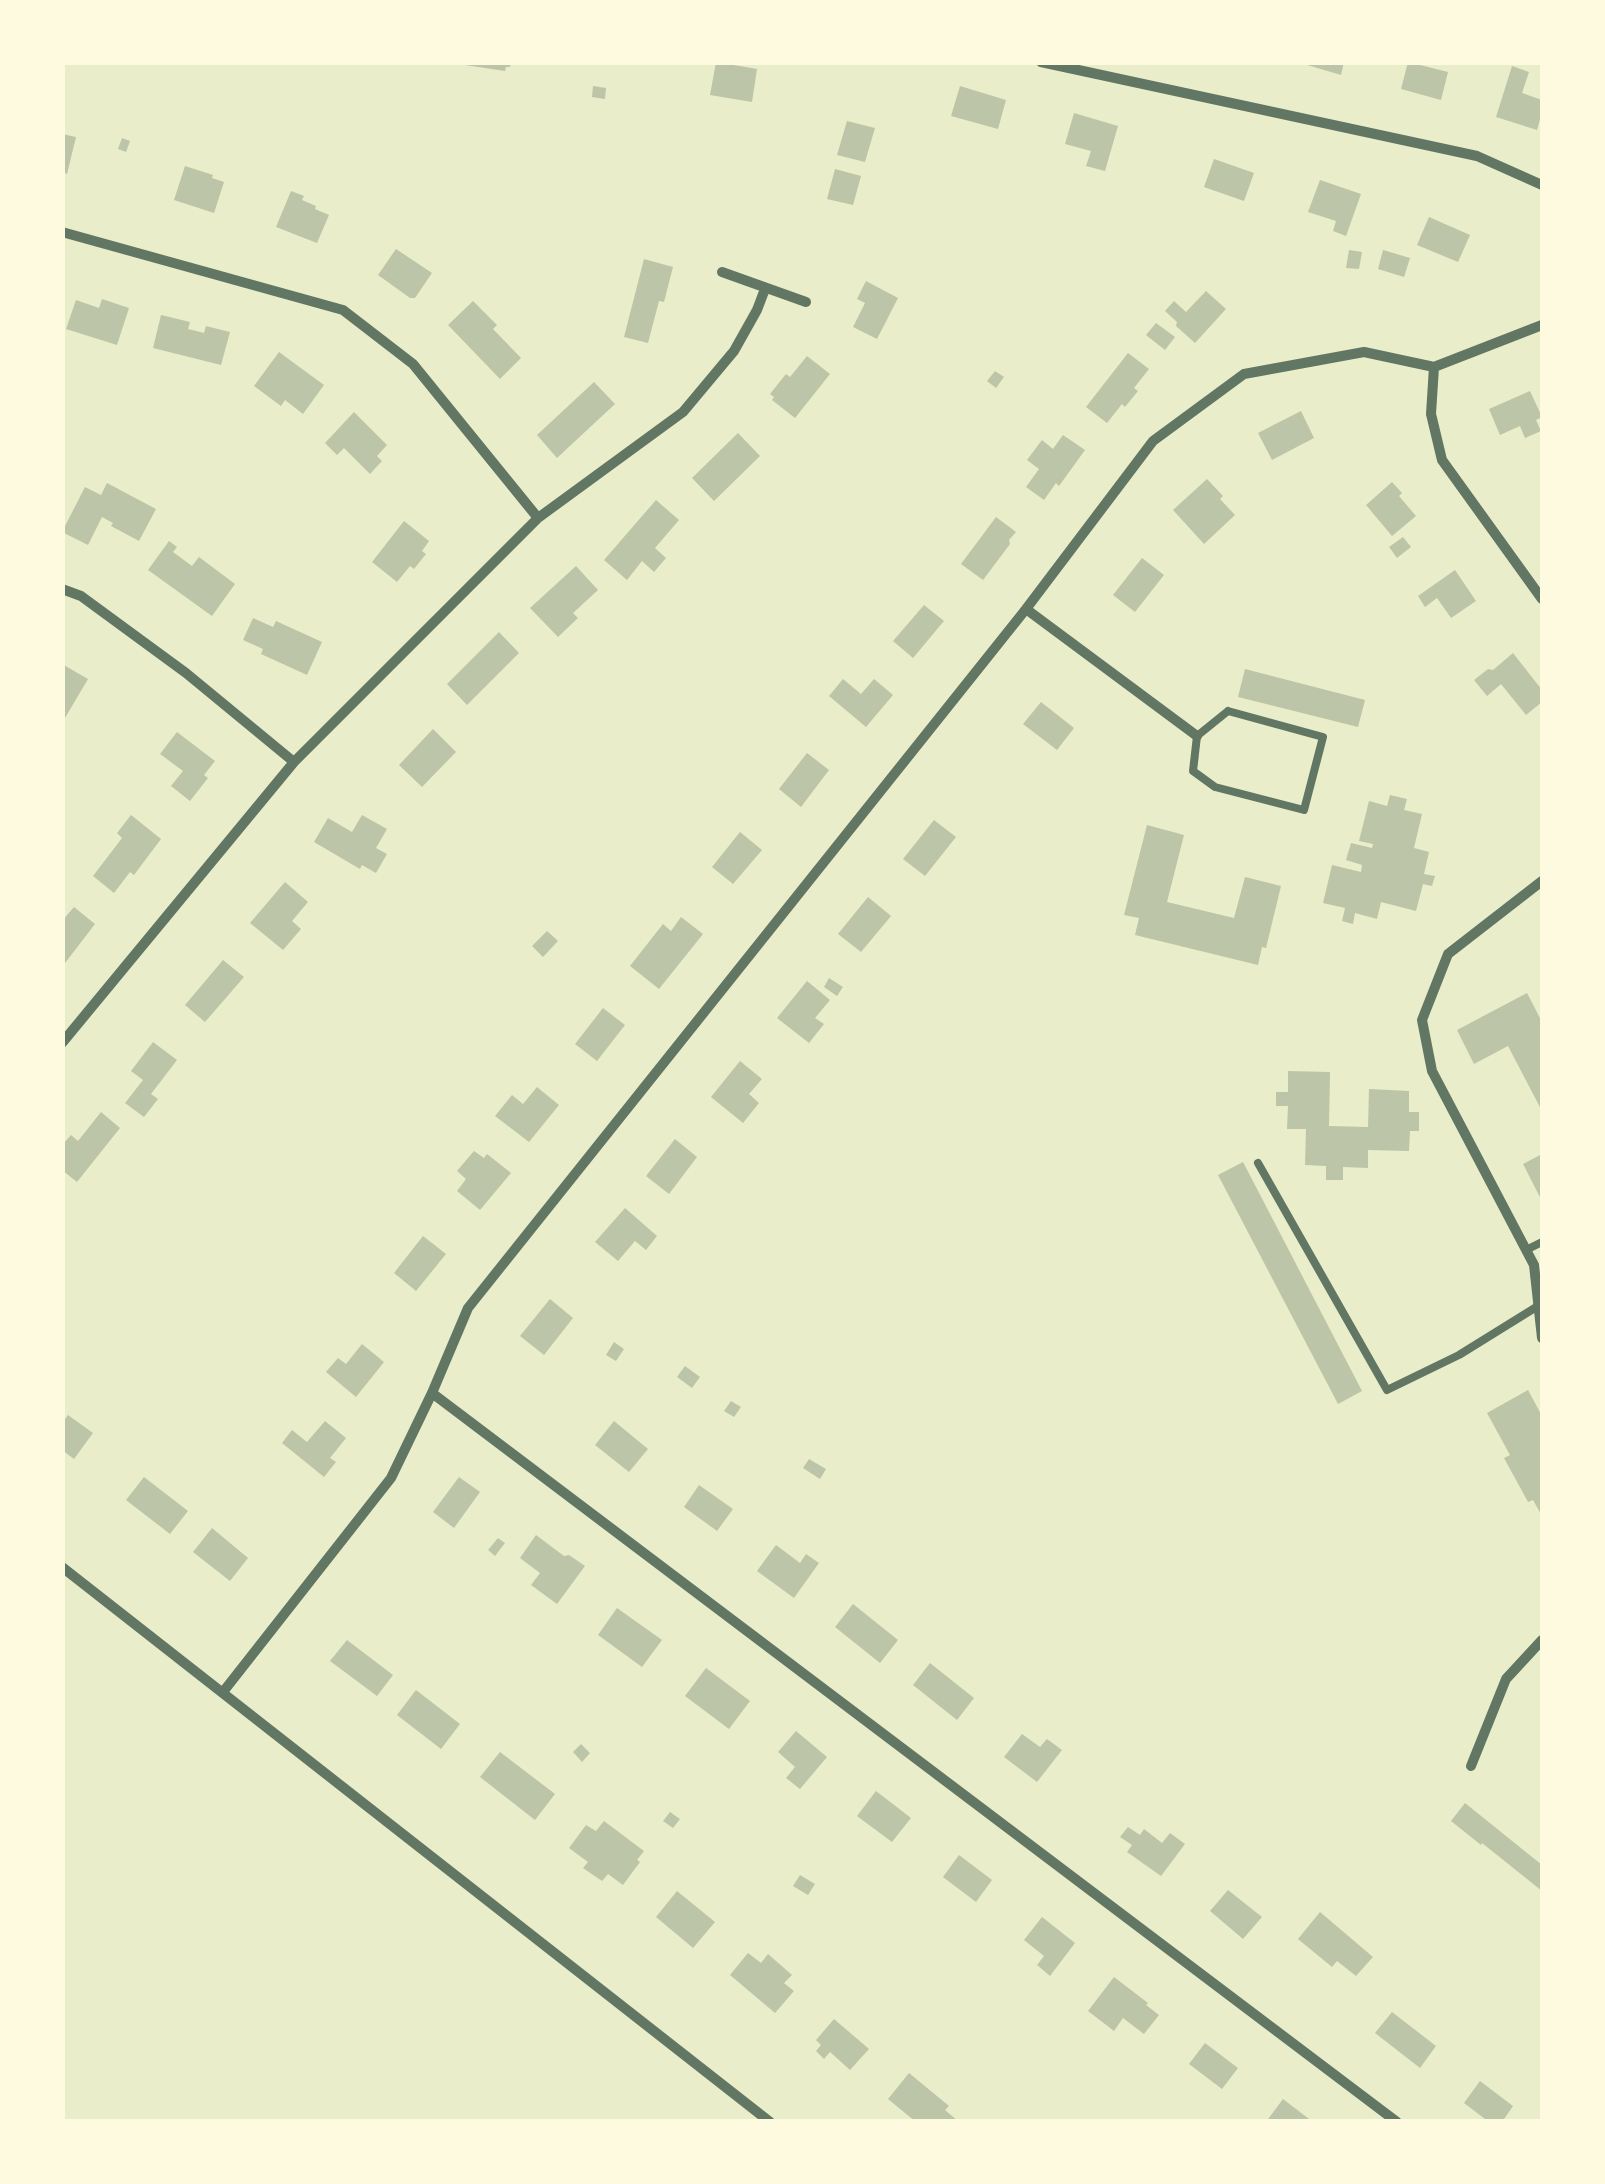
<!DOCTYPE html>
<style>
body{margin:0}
#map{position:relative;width:1605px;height:2184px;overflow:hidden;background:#e9edc9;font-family:Poppins,sans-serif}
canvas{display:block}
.frame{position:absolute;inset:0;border:65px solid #fefae0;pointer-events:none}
</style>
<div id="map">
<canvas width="1605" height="2184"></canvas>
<div class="frame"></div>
</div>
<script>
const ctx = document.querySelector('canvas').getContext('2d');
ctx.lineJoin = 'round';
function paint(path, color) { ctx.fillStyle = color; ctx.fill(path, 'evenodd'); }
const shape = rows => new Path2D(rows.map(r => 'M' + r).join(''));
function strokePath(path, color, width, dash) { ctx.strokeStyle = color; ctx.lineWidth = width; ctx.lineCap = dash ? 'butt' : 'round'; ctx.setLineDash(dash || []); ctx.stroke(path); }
const building = shape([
 [466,62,511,62,510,67,506,67,505,71,465,65],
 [716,62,757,69,752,102,710,95],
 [1297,62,1344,62,1341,75],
 [1408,62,1448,72,1441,100,1401,89],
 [1512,66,1529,72,1522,93,1542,100,1542,112,1537,130,1496,117],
 [593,86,606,88,605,99,592,97],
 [960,86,1006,100,998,129,951,116],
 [1074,113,1118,126,1105,171,1086,166,1091,151,1065,144],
 [847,121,875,128,865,162,837,155],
 [62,134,76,137,67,174,62,172],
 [122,138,130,141,126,152,118,149],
 [1214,159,1254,173,1244,201,1204,187],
 [185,166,213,175,212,178,224,182,214,213,174,200],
 [835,169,861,176,853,205,827,199],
 [1320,180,1361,194,1346,236,1333,231,1336,221,1308,212],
 [291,191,304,196,302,200,316,206,315,209,329,215,317,243,276,227],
 [1429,217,1470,235,1458,262,1417,245],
 [396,249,432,273,415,298,410,298,378,275],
 [1349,250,1362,252,1359,269,1346,268],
 [1383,250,1410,258,1404,277,1378,269],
 [644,259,673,267,664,302,659,301,648,343,624,337],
 [866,281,898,298,877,339,853,327,865,303,857,299],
 [1206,291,1226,309,1195,343,1176,326,1177,322,1165,311,1174,301,1186,312],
 [102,299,129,308,117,345,66,329,76,300,99,308],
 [473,301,497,325,493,329,521,358,500,379,448,325],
 [161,315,190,322,188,329,204,333,206,326,230,332,221,365,153,348],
 [1156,323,1175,337,1165,350,1146,335],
 [279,352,324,385,303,414,285,400,281,406,254,386],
 [1128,353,1149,369,1134,388,1138,391,1125,407,1122,404,1107,423,1086,407],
 [807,356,830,374,795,418,772,400,774,397,770,394,786,374,790,377],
 [995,371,1004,377,996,388,987,381],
 [594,382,615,404,557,458,537,435],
 [1530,391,1542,417,1536,420,1541,431,1525,438,1520,426,1500,435,1489,409],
 [1301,411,1314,438,1272,460,1258,433],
 [354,412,387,445,377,456,382,461,370,474,344,448,337,455,325,443],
 [738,433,760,456,714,501,692,478],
 [1063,435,1085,450,1059,486,1056,483,1044,500,1026,487,1039,469,1027,460,1042,440,1053,449],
 [1207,479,1223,496,1220,499,1235,515,1204,544,1173,510],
 [1392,482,1402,493,1399,496,1416,516,1392,536,1366,505],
 [107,483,156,509,139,541,111,526,113,523,102,517,88,545,62,532,85,487,101,495],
 [656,500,679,520,655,548,666,558,654,572,642,561,627,580,604,560],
 [996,517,1016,532,1009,540,1010,544,983,580,961,564],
 [404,521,429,541,422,551,426,554,414,569,410,566,397,582,372,562],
 [1403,537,1411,547,1397,558,1389,547],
 [169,541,177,547,173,552,192,566,199,557,235,584,212,616,148,570],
 [1142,558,1164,575,1135,612,1113,595],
 [576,566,598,590,573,613,578,618,558,637,530,608],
 [1455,570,1476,601,1451,618,1437,598,1425,607,1418,596],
 [924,605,944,621,913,658,893,641],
 [253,618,273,627,276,621,322,642,307,675,261,654,263,649,243,640],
 [499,632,519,653,467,705,447,684],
 [1513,653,1542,690,1542,702,1526,715,1501,684,1487,696,1474,680,1488,669,1493,670],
 [62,664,88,679,62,723],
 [1245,669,1365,700,1358,727,1238,697],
 [843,679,861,694,874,679,893,695,866,727,829,696],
 [1041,702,1074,728,1057,750,1023,724],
 [433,729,456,752,422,787,399,765],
 [177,732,215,761,204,775,208,778,190,801,171,786,183,771,160,754],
 [807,753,829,770,801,807,779,789],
 [1390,795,1407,799,1404,810,1422,814,1414,848,1429,852,1424,874,1435,876,1432,886,1423,884,1416,911,1381,902,1377,919,1355,913,1353,924,1342,921,1345,908,1323,903,1332,865,1361,872,1362,865,1346,860,1351,843,1372,848,1373,844,1359,841,1369,801,1387,806],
 [131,815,161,839,134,875,130,872,114,893,93,876,122,838,117,833],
 [362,815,387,829,376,848,387,854,376,873,362,865,360,869,314,842,328,818,352,832],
 [934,820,956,837,925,876,903,859],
 [1147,825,1184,835,1167,902,1234,918,1245,877,1281,886,1266,948,1262,947,1258,965,1135,935,1139,918,1124,915],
 [740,832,762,850,733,884,712,867],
 [285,882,308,902,292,921,301,929,283,950,250,923],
 [868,897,891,916,861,952,838,934],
 [74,907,95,924,62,967,62,921],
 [681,917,703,934,659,989,630,966,663,924,671,931],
 [547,931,558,941,543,957,532,946],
 [223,960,244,977,205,1022,185,1005],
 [829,978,843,987,837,996,824,987],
 [807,981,830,1000,815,1018,824,1024,809,1043,777,1018],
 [1527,993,1542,1022,1542,1111,1508,1046,1474,1064,1457,1030],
 [603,1008,625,1025,597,1061,575,1044],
 [153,1042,177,1060,151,1094,158,1099,144,1117,125,1103,143,1080,131,1071],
 [740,1061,762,1079,749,1094,759,1103,743,1123,711,1097],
 [1288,1071,1330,1072,1329,1126,1368,1127,1369,1089,1409,1091,1409,1112,1419,1112,1419,1131,1410,1131,1409,1151,1368,1150,1368,1168,1343,1167,1343,1180,1326,1180,1326,1166,1305,1165,1306,1129,1287,1129,1288,1106,1276,1106,1276,1092,1288,1092],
 [537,1087,559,1105,529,1142,495,1116,512,1095,523,1104],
 [101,1112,120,1128,77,1182,62,1170,62,1145,71,1135,78,1141],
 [675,1139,697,1157,669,1194,646,1176],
 [474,1151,484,1158,487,1154,511,1173,480,1210,457,1191,466,1179,457,1171],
 [1542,1154,1542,1201,1523,1164],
 [1243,1162,1362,1391,1338,1404,1218,1175],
 [625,1208,657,1236,646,1250,635,1241,618,1261,595,1242],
 [423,1236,446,1254,416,1291,394,1273],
 [550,1299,573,1318,544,1355,520,1336],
 [614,1342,624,1349,616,1361,606,1355],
 [362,1344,384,1362,356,1397,326,1372,338,1358,346,1364],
 [685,1366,700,1377,692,1388,677,1377],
 [1528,1390,1542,1416,1542,1516,1533,1500,1528,1502,1504,1458,1510,1455,1487,1413],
 [731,1401,741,1407,734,1417,724,1411],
 [68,1415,93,1433,74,1459,62,1450,62,1423],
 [325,1421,346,1438,330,1458,336,1462,324,1477,282,1443,292,1430,307,1442],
 [614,1421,648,1449,629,1472,595,1445],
 [809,1459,826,1469,820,1479,803,1468],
 [144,1477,188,1511,170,1534,126,1500],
 [459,1477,480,1492,454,1528,433,1512],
 [699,1485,733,1509,717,1531,684,1507],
 [212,1528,248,1558,230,1581,193,1552],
 [536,1535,564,1556,569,1555,585,1566,557,1604,531,1585,540,1573,520,1558],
 [498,1538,505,1543,495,1556,488,1550],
 [776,1545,800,1563,806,1554,819,1563,794,1598,757,1571],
 [853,1604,898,1640,880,1663,835,1627],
 [617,1608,662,1640,642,1667,598,1635],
 [347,1640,393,1675,377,1696,330,1661],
 [930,1663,974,1698,957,1720,913,1685],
 [706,1668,750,1701,729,1729,685,1696],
 [416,1690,460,1724,441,1749,397,1715],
 [796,1731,827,1757,800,1789,786,1778,795,1767,778,1752],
 [1022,1734,1040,1747,1047,1739,1062,1750,1037,1782,1004,1757],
 [581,1744,590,1753,582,1762,573,1752],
 [500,1752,555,1794,535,1820,480,1777],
 [876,1791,911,1818,892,1842,857,1816],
 [1465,1803,1542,1865,1542,1891,1482,1843,1481,1845,1451,1821],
 [670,1812,680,1819,673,1828,663,1821],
 [604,1821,644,1851,637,1860,640,1862,623,1885,608,1874,602,1881,583,1868,588,1862,569,1848,586,1825,596,1831],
 [1128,1827,1140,1835,1144,1829,1162,1843,1170,1833,1185,1844,1161,1876,1127,1852,1132,1845,1120,1837],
 [959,1855,992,1880,976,1902,943,1877],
 [800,1875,815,1884,808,1895,793,1886],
 [1228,1890,1262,1917,1243,1939,1210,1911],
 [677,1891,715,1922,693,1948,656,1917],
 [1320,1912,1373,1957,1356,1976,1337,1961,1332,1967,1298,1939],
 [1042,1917,1075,1943,1050,1976,1037,1965,1044,1956,1024,1940],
 [748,1953,761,1963,768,1954,792,1975,784,1983,794,1991,775,2013,730,1975],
 [1114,1977,1148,2003,1146,2005,1159,2015,1144,2034,1123,2018,1114,2031,1088,2011],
 [1392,2012,1436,2046,1420,2068,1375,2033],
 [834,2019,869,2049,850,2070,830,2052,824,2059,816,2051,821,2045,816,2040],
 [1205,2043,1238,2068,1222,2089,1189,2064],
 [909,2073,949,2106,945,2110,959,2122,916,2122,888,2099],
 [1480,2081,1513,2106,1502,2122,1489,2122,1464,2103],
 [1283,2099,1313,2122,1266,2122]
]);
const service = shape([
 [1228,711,1323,737,1304,810,1215,787,1193,771,1197,736,1228,711],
 [1258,1163,1387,1390,1459,1355,1538,1306],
 [1526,1250,1542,1242]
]);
const minor = shape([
 [1041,62,1477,156,1542,185],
 [62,232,343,310,413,364,538,518],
 [722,272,806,302],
 [1434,367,1431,414,1442,460,1542,599],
 [62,589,81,596,186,673,294,762],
 [1026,609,1197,736],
 [1542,881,1448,954,1422,1020,1432,1071,1534,1265,1542,1338],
 [62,1043,294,762,538,518,683,412,734,351,757,310,765,289],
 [432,1393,1397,2122],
 [62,1567,770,2122],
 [223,1692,391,1478,432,1393,468,1308,1026,609,1153,441,1244,374,1364,352,1434,367,1542,325],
 [1471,1766,1506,1679,1542,1640]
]);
paint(building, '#bcc5a7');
strokePath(service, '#617663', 8);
strokePath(minor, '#617663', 10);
</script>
